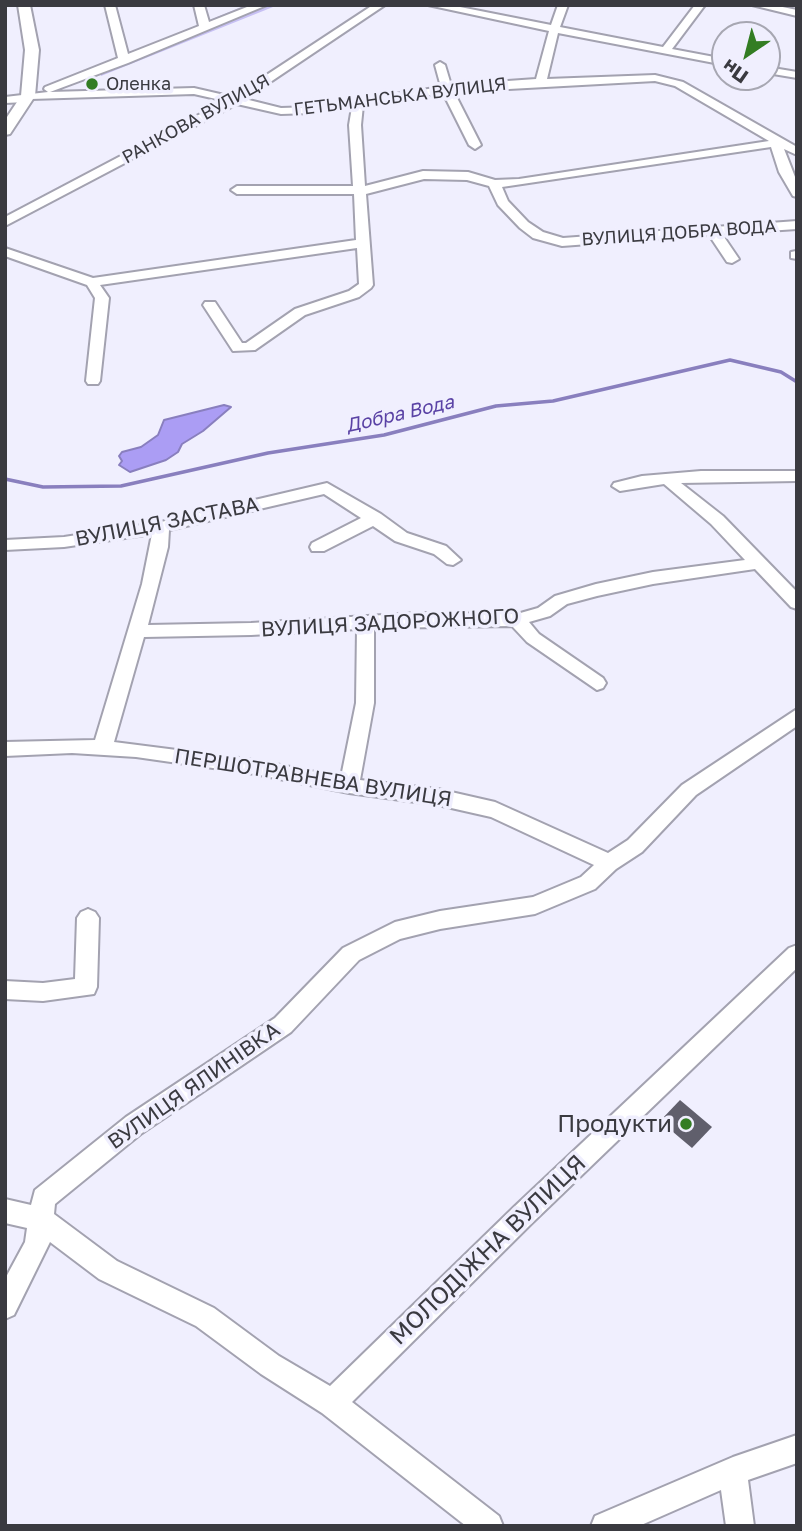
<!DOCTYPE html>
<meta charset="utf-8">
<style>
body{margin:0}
#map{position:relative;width:802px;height:1531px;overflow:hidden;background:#f0effe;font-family:"Golos Text",sans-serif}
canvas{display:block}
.frame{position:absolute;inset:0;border:7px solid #3a3a40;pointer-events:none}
.north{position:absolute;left:711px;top:21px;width:70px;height:70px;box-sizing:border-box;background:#f0effe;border:2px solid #a7a7b2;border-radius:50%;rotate:215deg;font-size:19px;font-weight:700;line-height:28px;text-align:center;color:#3a3a40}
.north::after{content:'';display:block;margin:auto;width:24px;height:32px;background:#337d23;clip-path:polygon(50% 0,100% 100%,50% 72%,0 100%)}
</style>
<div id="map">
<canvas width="802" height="1531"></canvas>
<div class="frame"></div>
<div class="north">Пн</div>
</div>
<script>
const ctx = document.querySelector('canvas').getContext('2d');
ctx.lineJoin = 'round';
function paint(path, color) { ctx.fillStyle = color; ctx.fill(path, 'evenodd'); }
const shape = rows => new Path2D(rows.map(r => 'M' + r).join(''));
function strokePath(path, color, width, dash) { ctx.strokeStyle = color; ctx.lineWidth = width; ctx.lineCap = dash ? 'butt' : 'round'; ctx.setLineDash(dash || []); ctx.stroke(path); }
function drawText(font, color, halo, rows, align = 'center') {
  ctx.font = font + ' "Golos Text",sans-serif'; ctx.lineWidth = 7; ctx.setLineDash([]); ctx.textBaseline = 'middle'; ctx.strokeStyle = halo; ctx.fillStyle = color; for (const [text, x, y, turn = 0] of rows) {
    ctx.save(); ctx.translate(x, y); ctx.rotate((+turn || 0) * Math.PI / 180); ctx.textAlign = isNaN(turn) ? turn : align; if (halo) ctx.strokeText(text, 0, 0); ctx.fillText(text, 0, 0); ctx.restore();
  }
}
const green = shape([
 [246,5,278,5,101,76,101,65]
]);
const water = shape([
 [224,405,231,407,203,431,182,444,178,452,166,460,130,472,119,465,122,461,119,456,122,452,141,447,158,435,164,420,224,405]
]);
const stream = shape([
 [5,479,43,487,121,486,268,453,384,435,496,406,553,401,730,360,781,372,797,382]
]);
const building = shape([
 [680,1100,712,1127,692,1148,660,1121]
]);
const minor = shape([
 [105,5,115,5,128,54,199,26,194,5,204,5,209,22,252,5,267,5,128,63,50,92,194,88,233,97,373,5,385,5,245,99,281,108,312,107,441,87,435,65,440,62,445,65,451,85,536,79,549,31,428,5,450,5,551,25,558,5,568,5,560,27,663,47,695,5,705,5,672,49,725,59,725,65,558,33,547,79,655,75,683,82,797,147,797,155,784,149,797,182,797,197,793,196,779,172,771,147,502,187,508,201,528,222,543,232,563,238,797,221,797,229,722,234,739,259,732,263,727,262,709,235,562,246,533,238,520,228,498,205,489,186,467,180,424,179,366,194,373,285,371,288,359,297,305,315,255,350,233,351,203,305,205,302,215,302,242,343,246,343,295,309,349,291,359,284,357,248,100,285,109,298,100,381,98,384,88,384,86,381,95,298,87,285,5,256,5,248,93,278,356,240,354,194,237,194,231,190,237,186,353,186,349,125,352,107,312,113,281,114,237,104,5,226,5,217,225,101,194,94,31,99,26,102,5,103,5,97,48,92,44,89,45,87,118,58,105,5],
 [655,81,675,86,769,141,519,179,495,180,468,172,423,171,365,186,361,125,363,105,443,93,469,145,475,149,481,145,454,92,655,81],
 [752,5,773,5,797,10,797,16,752,5],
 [767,67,797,72,797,78,767,73,767,67],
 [796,251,797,259,791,258,791,252,796,251],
 [701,471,797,471,797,481,681,483,723,516,797,592,797,609,791,607,755,569,653,584,597,596,567,604,550,616,529,622,539,634,603,678,606,683,603,688,597,690,527,642,512,626,374,628,374,703,360,780,438,789,495,802,608,853,628,840,682,785,797,709,797,726,696,795,642,852,616,869,595,889,535,914,440,929,400,939,359,960,291,1032,142,1133,55,1204,54,1214,117,1261,214,1308,279,1356,330,1386,513,1208,789,948,797,945,797,968,531,1224,352,1402,499,1516,503,1526,466,1526,322,1413,261,1374,196,1326,99,1279,50,1242,14,1315,5,1319,5,1279,25,1242,27,1228,5,1223,5,1199,31,1205,35,1190,126,1117,275,1018,343,948,395,922,440,911,533,897,581,877,594,865,491,817,438,805,349,793,255,774,136,757,72,753,5,756,5,742,95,740,142,584,152,534,64,547,5,550,5,540,64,537,161,522,327,483,381,514,407,533,446,546,461,560,453,565,447,564,434,554,395,541,373,526,324,551,312,551,310,547,312,543,361,518,324,494,169,530,168,547,148,625,251,623,417,613,517,614,538,608,555,596,596,584,653,572,745,560,711,524,664,484,620,491,612,486,614,483,642,476,701,471],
 [357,629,356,703,341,777,255,760,114,742,144,637,251,635,357,629],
 [88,909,95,912,99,918,97,987,94,994,43,1001,5,999,5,981,43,983,75,979,77,918,81,912,88,909],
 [797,1435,797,1463,748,1480,754,1526,726,1526,721,1490,639,1526,591,1526,595,1516,733,1457,797,1435]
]);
const major = shape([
 [18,5,30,5,39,50,35,96,10,134,5,135,5,120,21,96,25,50,18,5]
]);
const markers = [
 [92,84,7,"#337d23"],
 [686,1124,7,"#337d23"]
];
const farPoinames = [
 ["Оленка",106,84]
];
const farStreetnames = [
 ["ГЕТЬМАНСЬКА ВУЛИЦЯ",400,97,-7],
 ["РАНКОВА ВУЛИЦЯ",196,119,-29],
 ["ВУЛИЦЯ ДОБРА ВОДА",679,233,-4]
];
const farWaternames = [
 ["Добра Вода",400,414,-13]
];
const streetNames = [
 ["ВУЛИЦЯ ЗАСТАВА",167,522,-11],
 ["ВУЛИЦЯ ЗАДОРОЖНОГО",390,623,-3],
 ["ПЕРШОТРАВНЕВА ВУЛИЦЯ",313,778,9],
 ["ВУЛИЦЯ ЯЛИНІВКА",194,1086,-35]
];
const nearPoinames = [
 ["Продукти",672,1124]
];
const nearStreetnames = [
 ["МОЛОДІЖНА ВУЛИЦЯ",488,1250,-44]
];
paint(green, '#c7c0f4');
paint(water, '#ab9df4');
strokePath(water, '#897fbe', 2);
strokePath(stream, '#897fbe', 3.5);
paint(building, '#605f6c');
strokePath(minor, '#a3a2b0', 4);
strokePath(major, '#a3a2b0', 4);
paint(minor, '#fff');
paint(major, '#fff');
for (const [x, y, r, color] of markers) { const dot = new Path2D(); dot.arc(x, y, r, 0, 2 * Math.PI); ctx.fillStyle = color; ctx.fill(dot); strokePath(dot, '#f0effe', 2.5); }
drawText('18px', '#3a3a40', '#f0effe', farPoinames, 'left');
drawText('18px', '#3a3a40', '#f0effe', farStreetnames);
drawText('italic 19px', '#5a42a5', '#f0effe', farWaternames);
drawText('21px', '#3a3a40', '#f0effe', streetNames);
drawText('24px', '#3a3a40', '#f0effe', nearPoinames, 'right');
drawText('24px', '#3a3a40', '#f0effe', nearStreetnames);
</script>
